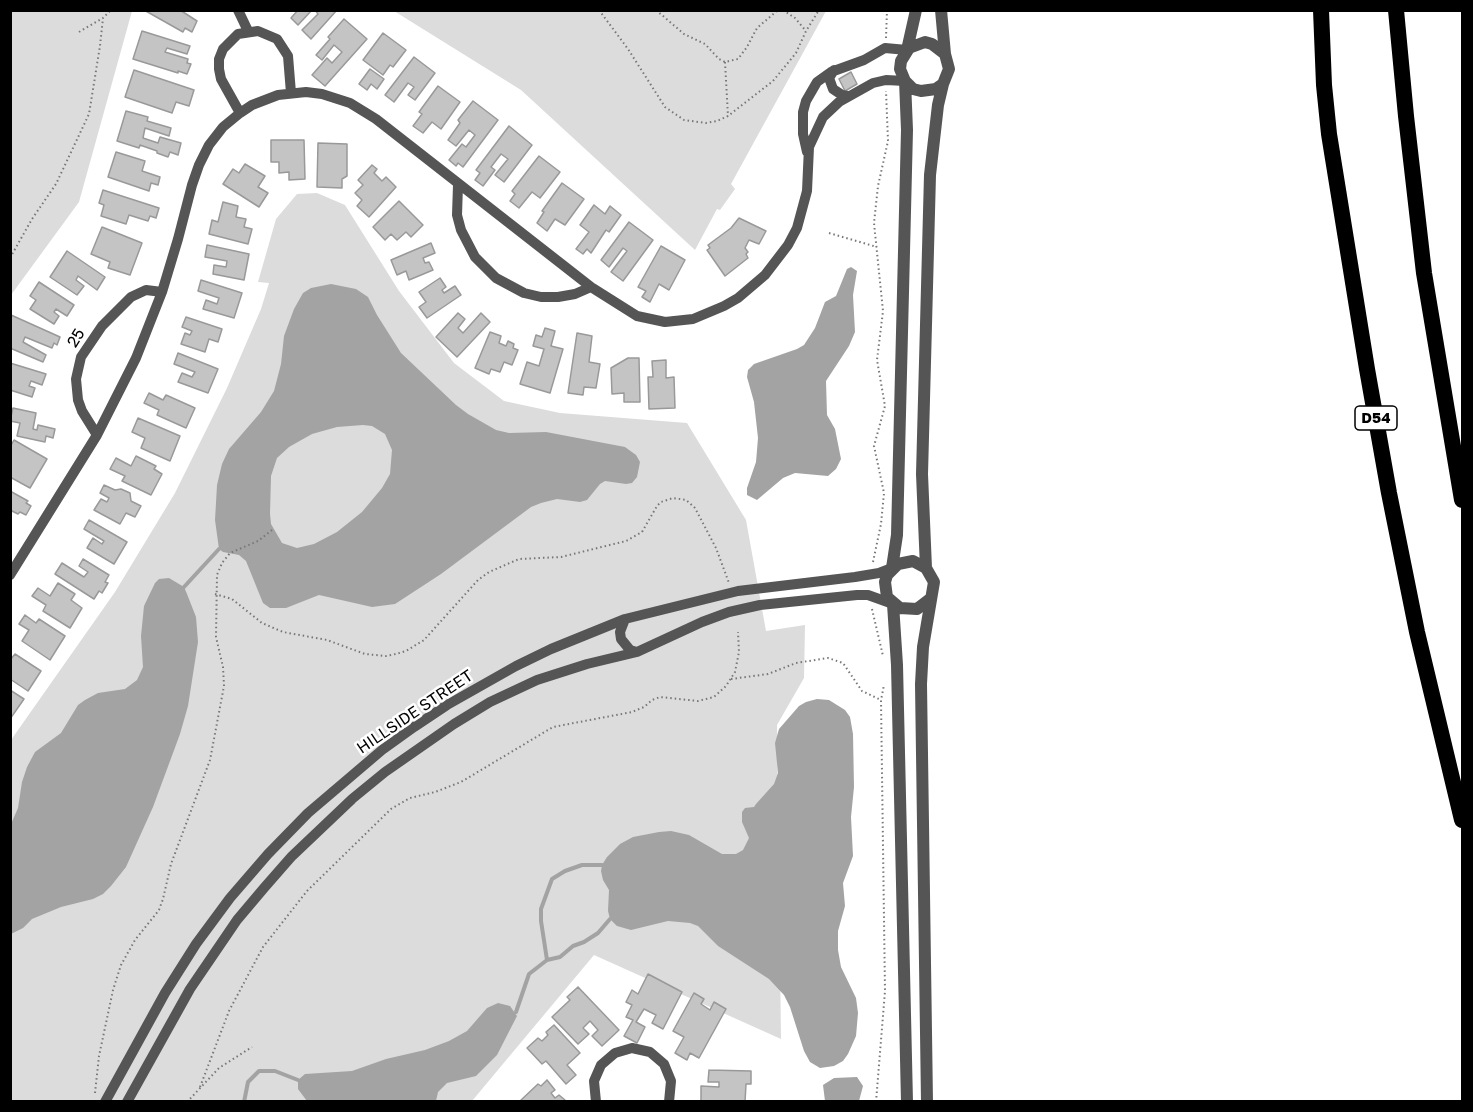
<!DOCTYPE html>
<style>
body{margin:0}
#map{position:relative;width:1473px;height:1112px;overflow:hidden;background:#fff;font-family:"Golos Text",sans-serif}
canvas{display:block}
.frame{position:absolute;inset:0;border:12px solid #000;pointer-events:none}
</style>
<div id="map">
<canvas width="1473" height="1112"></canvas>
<div class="frame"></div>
</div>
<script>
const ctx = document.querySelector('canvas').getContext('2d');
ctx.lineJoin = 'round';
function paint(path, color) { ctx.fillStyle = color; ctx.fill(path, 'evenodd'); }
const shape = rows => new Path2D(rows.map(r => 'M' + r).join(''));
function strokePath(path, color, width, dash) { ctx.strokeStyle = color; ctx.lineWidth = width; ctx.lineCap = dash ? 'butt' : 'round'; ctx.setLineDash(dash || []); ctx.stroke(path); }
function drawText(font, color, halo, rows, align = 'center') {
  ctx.font = font + ' "Golos Text",sans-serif'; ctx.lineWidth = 5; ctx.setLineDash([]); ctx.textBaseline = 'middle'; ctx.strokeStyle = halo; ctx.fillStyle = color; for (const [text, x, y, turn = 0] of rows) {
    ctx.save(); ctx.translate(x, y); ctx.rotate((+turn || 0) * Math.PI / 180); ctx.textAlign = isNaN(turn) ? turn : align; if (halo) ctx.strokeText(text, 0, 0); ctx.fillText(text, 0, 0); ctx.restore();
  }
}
const green = shape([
 [11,10,132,11,79,202,11,295],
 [394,11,826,11,731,184,735,189,720,210,717,209,695,250,521,90],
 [317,193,345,205,399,291,454,363,504,401,560,413,687,423,746,520,766,631,805,625,804,678,777,725,781,1039,594,955,472,1101,11,1102,11,740,115,592,175,493,227,388,261,309,269,283,258,282,276,219,297,194]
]);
const water = shape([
 [851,267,857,271,853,295,855,332,849,346,826,381,827,415,835,429,841,459,836,469,828,476,795,473,783,478,757,500,747,495,747,488,756,462,758,438,754,402,747,377,748,370,754,364,797,349,804,345,815,328,825,302,836,296,847,269],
 [331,284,356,289,368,297,377,315,401,353,456,405,468,414,496,430,509,433,546,432,625,447,636,455,640,462,637,477,632,483,626,484,605,481,600,484,587,500,580,502,557,499,541,503,531,507,441,574,395,604,372,607,319,595,286,608,270,608,263,603,246,561,239,555,223,552,219,549,215,520,217,485,222,464,229,449,261,412,274,391,281,364,284,336,294,309,303,293,311,288],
 [363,425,372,426,385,434,392,450,390,474,382,488,362,512,337,532,314,544,297,548,282,543,271,524,270,514,271,476,277,458,289,447,312,434,337,427],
 [169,578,184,587,187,594,196,617,198,642,188,706,180,734,153,807,126,867,111,886,103,894,93,899,61,907,32,919,23,928,11,934,11,824,18,808,22,782,27,767,35,752,61,733,78,705,85,700,98,693,125,689,137,680,143,667,141,636,144,606,155,583,159,579],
 [817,699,829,700,845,710,850,717,853,734,854,787,851,817,853,856,843,883,845,906,838,931,838,950,841,967,856,998,858,1013,856,1036,848,1054,843,1061,834,1066,820,1068,810,1062,804,1051,790,1007,784,995,769,979,718,946,698,926,690,923,668,921,631,930,617,926,610,919,608,911,609,890,603,880,601,871,602,865,607,857,620,844,633,837,659,832,671,831,689,835,722,854,736,854,743,850,749,838,742,822,742,812,745,808,754,807,756,804,774,784,778,773,775,743,779,729,799,706,806,702],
 [498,1003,510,1006,517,1016,497,1055,476,1076,447,1083,438,1092,436,1101,307,1101,298,1089,298,1080,305,1074,352,1071,386,1059,425,1050,449,1041,467,1031,487,1008],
 [857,1077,863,1086,859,1101,825,1101,823,1085,834,1078]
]);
const stream = shape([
 [184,587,219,549],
 [547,960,560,957,573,946,584,942,598,933,610,919],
 [516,1012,529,974,547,960,541,921,541,909,552,879,565,871,582,865,602,865],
 [244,1102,248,1082,259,1071,275,1071,298,1080]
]);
const building = shape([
 [144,10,180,10,197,21,192,32,185,28,183,32,144,10],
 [298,10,312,10,298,25,291,18,298,10],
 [315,10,337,10,311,39,302,30,318,14,315,10],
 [344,19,367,39,325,86,312,75,327,58,332,63,342,52,334,45,322,60,316,55,330,39,328,37,344,19],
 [142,31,190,46,187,54,167,48,165,52,188,59,187,63,191,64,187,74,178,71,178,73,133,59,142,31],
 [383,33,406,50,393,67,390,65,383,75,363,60,383,33],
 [414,57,435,73,415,100,408,95,414,87,408,83,394,102,385,95,414,57],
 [370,69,384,79,377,89,371,84,367,90,359,84,370,69],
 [134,70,194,90,189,106,176,102,172,113,125,97,134,70],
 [851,72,857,84,845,91,839,79,851,72],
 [438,86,460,102,441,129,432,122,423,133,413,126,422,114,419,112,438,86],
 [473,101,498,120,463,167,458,163,456,166,449,160,462,144,466,147,475,135,469,130,456,146,448,140,460,123,458,120,473,101],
 [126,111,148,117,147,121,171,128,169,136,145,128,143,138,158,143,160,137,181,143,178,155,170,152,168,157,157,153,157,151,140,145,139,148,117,141,126,111],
 [509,126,532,145,504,182,495,175,508,159,501,154,491,167,495,170,483,186,475,180,480,173,476,170,509,126],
 [271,140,304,140,305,179,289,180,289,172,279,173,279,162,271,162,271,140],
 [318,143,347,144,347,176,342,179,342,188,317,187,318,143],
 [116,152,145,161,142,171,160,177,158,185,151,183,149,191,108,177,116,152],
 [539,156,560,172,540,198,532,192,519,208,510,201,515,194,512,191,539,156],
 [245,164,265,176,258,187,268,193,259,207,223,184,233,169,239,173,245,164],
 [372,165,377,169,374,173,382,181,386,177,396,187,369,217,357,206,362,200,355,193,363,185,358,180,372,165],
 [562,183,584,199,565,225,555,219,547,231,537,223,544,212,542,211,562,183],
 [103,190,159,208,156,218,150,216,148,221,129,215,126,224,101,216,104,205,99,203,103,190],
 [399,201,423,225,411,237,406,232,397,240,391,234,385,240,373,227,399,201],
 [223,202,238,206,236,217,246,219,244,227,252,229,248,244,209,234,212,220,218,222,223,202],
 [594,205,605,214,610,206,621,215,609,232,606,230,591,253,587,249,583,254,576,249,589,232,580,225,594,205],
 [739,218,766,231,759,244,749,240,745,248,748,252,746,254,748,258,725,276,707,250,710,248,708,245,731,228,739,218],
 [629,222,653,240,623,281,611,272,627,251,623,248,609,267,601,260,629,222],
 [102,227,142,243,130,275,108,268,110,262,91,254,102,227],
 [431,243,435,253,423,258,425,263,429,262,433,270,409,280,406,271,397,275,391,260,431,243],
 [207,245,249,254,244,280,213,274,214,265,226,267,227,261,205,257,207,245],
 [661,246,685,260,669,290,659,284,650,302,642,297,646,291,638,287,661,246],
 [67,251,105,277,97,290,78,276,76,280,84,286,77,295,50,277,67,251],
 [440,278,446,287,442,290,444,293,455,286,461,295,427,318,419,307,426,302,419,292,440,278],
 [201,280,242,293,234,318,203,309,206,300,217,304,219,298,198,291,201,280],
 [39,282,74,305,67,316,56,309,54,312,59,316,54,324,30,309,36,300,30,296,39,282],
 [458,313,465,319,458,328,463,333,481,313,490,322,457,357,436,337,458,313],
 [11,315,60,337,57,345,54,343,52,348,25,337,23,342,46,355,43,362,10,348,11,315],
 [186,317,222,329,218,342,209,339,205,352,181,344,185,333,190,335,192,331,182,327,186,317],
 [545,328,555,331,551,346,563,349,550,393,520,384,527,362,539,366,544,349,533,346,536,335,542,337,545,328],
 [490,332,501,336,499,343,506,346,508,341,514,344,513,348,518,350,512,365,504,362,500,372,491,369,489,374,475,368,490,332],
 [577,333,592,336,589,362,600,364,596,388,584,387,583,395,568,393,577,333],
 [178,353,218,369,208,393,178,382,182,373,192,377,195,372,174,364,178,353],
 [628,358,639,358,640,402,624,402,624,393,612,394,611,368,628,358],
 [666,360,666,378,674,377,675,408,649,409,648,377,653,377,652,361,666,360],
 [10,363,46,374,42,385,31,381,29,386,35,388,32,397,10,390,10,363],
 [149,393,163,400,166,395,195,408,186,428,157,415,159,410,144,403,149,393],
 [13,408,36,413,33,429,37,430,38,425,55,429,53,438,46,436,45,442,17,436,20,423,10,421,13,408],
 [138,418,180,436,170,461,141,448,145,438,132,432,138,418],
 [14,440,47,459,30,488,10,477,10,447,14,440],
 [136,456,156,466,154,469,162,474,151,495,122,481,125,476,110,469,116,458,131,466,136,456],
 [104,485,115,490,121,489,130,493,131,501,141,506,135,517,126,513,120,524,94,510,101,499,107,502,109,498,100,493,104,485],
 [10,491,28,501,26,503,31,506,26,515,20,512,18,514,10,510,10,491],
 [89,520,127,542,114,564,87,548,93,538,102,544,104,541,84,529,89,520],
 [83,559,109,575,105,582,108,583,102,593,99,591,94,599,55,574,62,563,84,577,88,572,79,566,83,559],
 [58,583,75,594,71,600,82,608,70,628,43,611,46,605,32,596,38,588,50,596,58,583],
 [25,615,36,623,39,619,65,636,50,660,22,641,29,630,19,624,25,615],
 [15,654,41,671,28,691,10,679,10,660,15,654],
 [10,690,24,699,10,719,10,690],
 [648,974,682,992,663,1029,652,1023,656,1015,644,1009,636,1022,645,1027,637,1043,624,1036,633,1020,626,1017,632,1005,626,1002,632,990,638,994,648,974],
 [578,987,619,1030,602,1046,592,1036,598,1030,590,1021,583,1028,589,1034,578,1044,552,1017,570,1000,567,997,578,987],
 [694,993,704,999,701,1004,710,1010,714,1002,726,1009,699,1058,690,1053,687,1060,675,1053,684,1037,673,1031,694,993],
 [554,1025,580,1053,567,1065,576,1075,566,1084,546,1061,542,1064,527,1048,538,1038,542,1041,548,1035,546,1032,554,1025],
 [709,1070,751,1071,751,1084,746,1084,745,1102,701,1102,701,1086,719,1087,719,1082,708,1082,709,1070],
 [547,1080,555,1090,551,1093,555,1098,559,1095,565,1100,563,1102,520,1101,538,1084,541,1086,547,1080]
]);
const path = shape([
 [599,10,628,49,665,107,684,120,706,123,717,121,728,116,773,81,796,53,806,31,819,10],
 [656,10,684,34,705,44,719,59,725,62,738,59,747,47,757,28,778,10],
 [783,10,795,18,806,31],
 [79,32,103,18,111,10],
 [886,38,887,10],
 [725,62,728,116],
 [829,233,877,247],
 [10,258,32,219,56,184,89,114,100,46,103,18],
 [873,562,881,524,884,493,874,446,885,406,877,360,883,311,874,223,878,186,888,141,886,91],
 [215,594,232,599,262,623,283,632,327,640,365,654,386,656,396,654,406,651,424,640,478,580,489,572,519,559,561,557,626,541,642,532,657,506,661,502,673,498,686,500,695,508,716,548,729,583],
 [872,609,883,656],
 [731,679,768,674,796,663,828,658,843,663,862,691,881,700],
 [200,1087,229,1011,263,947,307,891,391,809,410,798,435,792,461,782,553,727,632,712,644,707,652,700,660,697,698,701,714,697,726,686,735,672,739,652,738,632],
 [95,1093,99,1056,113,990,121,965,135,940,159,910,163,899,171,864,210,760,224,686,223,667,216,637,217,575,222,563,230,553,258,541,272,530],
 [187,1102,219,1068,252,1047],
 [876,1102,885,991,881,700,884,685]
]);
const minor = shape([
 [238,10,248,31],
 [834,70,829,78,833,89,842,95,848,96],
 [240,113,221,79,219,69,219,59,223,49,238,34,258,31,277,39,288,56,291,93],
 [807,152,803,134,803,112,806,101,817,82,831,72,864,60,885,48,907,50],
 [458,185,457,215,461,230,475,257,496,278,524,293,541,297,558,297,575,294,591,287],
 [97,435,82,411,78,400,76,379,81,357,102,326,131,297,146,290,162,292],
 [10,575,97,435,136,358,162,292,178,239,192,185,199,165,209,145,223,127,240,113,252,105,278,95,306,92,322,94,350,103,376,119,591,287,637,316,665,322,693,319,724,306,738,298,765,275,788,245,797,228,807,191,809,147,823,117,839,102,873,83,886,80,905,81],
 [625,619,620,632,621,639,630,650,637,652],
 [105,1102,165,993,196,944,230,898,268,854,308,813,382,750,414,727,447,705,516,666,551,649,625,619,738,591,855,577,879,573,892,568],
 [127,1102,190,989,237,920,264,888,292,856,352,799,385,772,454,724,490,702,537,680,587,664,637,652,702,622,729,612,760,605,857,595,868,595,893,604],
 [596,1102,594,1081,601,1065,615,1053,632,1048,650,1052,664,1064,671,1081,669,1102]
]);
const tertiary = shape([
 [941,10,945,54],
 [907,50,916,10],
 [892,568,897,535,907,130,905,81],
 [926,568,922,474,930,175,938,105,943,84,949,69,945,54,932,44,925,42,909,48,901,61,900,69,905,81,913,89,921,91,936,89,943,84],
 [893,604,897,665,907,1102],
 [927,1102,921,684,923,647,934,582,926,568,913,561,898,564,887,575,885,582,887,597,900,608,917,609,930,599]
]);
const trunk = shape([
 [1321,10,1324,85,1329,134,1367,369,1389,493,1417,632,1462,820],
 [1396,10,1406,116,1424,273,1462,500]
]);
const shields = [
 [1376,418,42]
];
const shieldNames = [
 ["D54",1376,418]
];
const streetNames = [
 ["25",76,338,-58],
 ["HILLSIDE STREET",415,712,-34]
];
paint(green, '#dcdcdc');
paint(water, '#a3a3a3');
strokePath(stream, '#a3a3a3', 4);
paint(building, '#c4c4c4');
strokePath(building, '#999', 1.5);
strokePath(path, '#777', 2, [1.5, 3]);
strokePath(minor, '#555', 10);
strokePath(tertiary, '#555', 12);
strokePath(trunk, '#000', 16);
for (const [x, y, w] of shields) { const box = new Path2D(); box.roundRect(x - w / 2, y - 12, w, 24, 4.5); ctx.fillStyle = '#fff'; ctx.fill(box); strokePath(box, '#000', 1.5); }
drawText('bold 15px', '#000', null, shieldNames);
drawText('16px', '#000', '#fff', streetNames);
</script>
